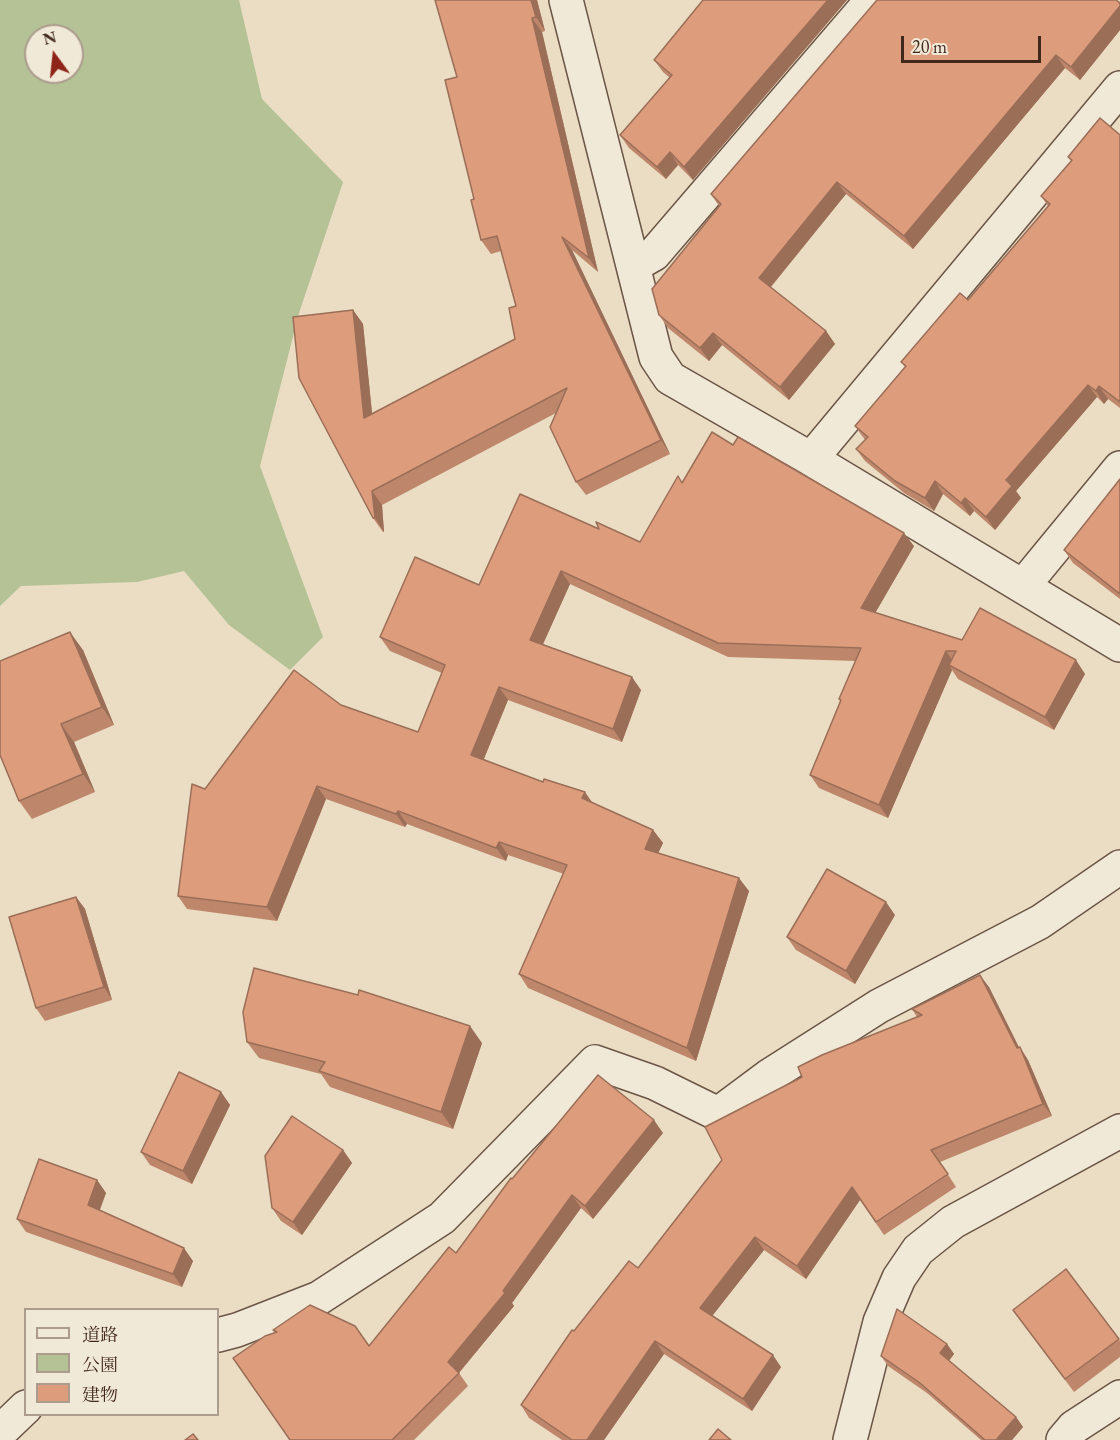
<!DOCTYPE html>
<meta charset="utf-8">
<style>
body{margin:0}
#map{position:relative;width:1120px;height:1440px;overflow:hidden;background:#eaddc3;font-family:"EB Garamond","Noto Serif JP",serif}
canvas{display:block}
.legend{position:absolute;left:24px;top:1308px;width:195px;height:108px;box-sizing:border-box;background:#f1e9d8;border:2px solid #ab9c8d;margin:0;padding:8px 10px;list-style:none;font-size:18px;color:#41281d}
.legend li{display:flex;align-items:center;gap:12px;height:30px}
.legend b{width:30px;border:2px solid #ab9c8d}
.north{position:absolute;left:24px;top:24px;width:60px;height:60px;box-sizing:border-box;background:#f1e9d8;border:2px solid #ab9c8d;border-radius:50%;rotate:345deg;font-size:16px;font-weight:700;line-height:24px;text-align:center;color:#41281d}
.north::after{content:'';display:block;margin:auto;width:21px;height:27px;background:#8f2418;clip-path:polygon(50% 0,100% 100%,50% 72%,0 100%)}
.scale{position:absolute;left:901px;top:36px;width:140px;height:27px;box-sizing:border-box;border:3px solid #41281d;border-top:0;padding-left:8px;font-size:18px;line-height:21px;white-space:nowrap;color:#41281d;-webkit-text-stroke:4px #f1e9d8;paint-order:stroke}
</style>
<div id="map">
<canvas width="1120" height="1440"></canvas>
<ul class="legend">
<li><b style="height:8px;background:#f1e9d8"></b>道路</li>
<li><b style="height:16px;background:#b4c296"></b>公園</li>
<li><b style="height:16px;background:#dd9d7d"></b>建物</li>
</ul>
<div class="north">N</div>
<div class="scale">20 m</div>
</div>
<script>
const ctx = document.querySelector('canvas').getContext('2d');
ctx.lineJoin = 'round';
function paint(path, color) { ctx.fillStyle = color; ctx.fill(path, 'evenodd'); }
const shape = rows => new Path2D(rows.map(r => 'M' + r).join(''));
function strokePath(path, color, width, dash) { ctx.strokeStyle = color; ctx.lineWidth = width; ctx.lineCap = dash ? 'butt' : 'round'; ctx.setLineDash(dash || []); ctx.stroke(path); }
const green = shape([
 [0,0,239,0,262,99,343,182,299,313,260,466,323,637,290,670,229,625,184,571,137,582,21,586,0,606],
 [36,36,72,36,72,72,36,72]
]);
const minor = shape([
 [566,0,656,357,670,378,811,459],
 [1120,88,811,459,1120,645],
 [633,266,654,254,872,0],
 [1023,586,1120,468],
 [218,1335,237,1330,319,1298,442,1218,595,1062,655,1083,718,1114,769,1076,879,1006,1040,922,1120,867],
 [0,1432,26,1407],
 [850,1440,880,1322,899,1278,918,1250,953,1222,1120,1131],
 [1063,1440,1074,1427,1120,1397]
]);
const wall = shape([
 [435,0,537,0,545,31,542,32,598,272,572,250,670,454,586,495,576,482,556,413,382,505,384,532,383,532,373,518,353,310,363,324,372,414,515,339,516,306,501,251,491,254,481,240,474,199,457,77],
 [703,0,847,0,693,180,678,165,666,179,629,148,620,135,670,78,663,72,654,60],
 [1120,6,1120,30,1080,80,1065,68,913,249,846,194,771,287,826,331,835,344,789,400,722,345,709,361,668,328,659,315,719,206,711,194],
 [1120,135,1120,408,1108,399,1104,404,1097,397,1016,491,1021,498,995,530,974,511,970,516,943,494,934,511,904,493,865,461,856,449,865,440,855,426,905,367,901,362,968,300,1048,206,1041,196,1071,161,1068,157],
 [1120,479,1120,599,1073,563,1064,550],
 [682,482,914,546,875,613,962,640,1085,674,1054,730,958,679,952,670,888,818,819,788,810,775,840,701,839,699,856,661,728,657,570,584,543,644,641,690,622,742,508,700,484,759,592,803,653,830,663,843,658,853,749,891,696,1061,528,988,519,974,564,874,508,855,506,861,407,824,405,827,326,799,277,921,187,909,178,896,205,789,341,705,418,732,442,673,390,651,380,637,479,585,599,529,640,542],
 [83,650,114,725,74,742,95,792,32,819,19,801],
 [76,897,85,909,112,1000,45,1021,36,1008],
 [895,915,855,984,796,950,787,937],
 [989,987,1019,1047,1028,1060,1052,1116,940,1162,956,1187,884,1235,860,1200,806,1279,764,1250,712,1316,781,1367,752,1411,664,1354,604,1440,562,1440,529,1418,521,1405,574,1331,638,1268,917,1017,912,1009],
 [247,1042,482,1043,453,1129,330,1087,321,1074,259,1058],
 [221,1092,230,1105,192,1184,150,1165,141,1152],
 [663,1133,593,1219,581,1208,512,1303,514,1306,459,1373,468,1386,414,1440,290,1440,275,1333,273,1330,369,1346,456,1253,512,1179],
 [343,1150,352,1163,302,1235,281,1221,272,1208],
 [97,1180,106,1193,99,1210,193,1261,182,1287,26,1232,17,1219],
 [1066,1269,1120,1341,1120,1357,1074,1392,1013,1310],
 [947,1344,954,1354,949,1361,1016,1417,1023,1427,1012,1440,981,1440,927,1393,888,1366,881,1356]
]);
const shadedWall = shape([
 [531,0,537,0,545,31,536,17],
 [828,0,847,0,693,180,684,167],
 [1120,6,1120,30,1080,80,1071,67],
 [532,18,542,32,598,272,589,258],
 [1056,55,1065,68,913,249,904,236],
 [670,152,678,165,666,179,657,167],
 [837,182,846,194,768,290,759,278],
 [562,237,572,250,670,454,661,440],
 [353,310,363,324,374,432,364,418],
 [826,331,835,344,789,400,780,387],
 [713,333,722,345,709,361,700,348],
 [1088,385,1097,397,1016,491,1021,498,995,530,986,517,1006,480],
 [1099,386,1108,399,1104,404,1096,391],
 [935,481,943,494,934,511,925,498],
 [372,491,382,505,384,532,375,518],
 [965,498,974,511,970,516,961,503],
 [904,533,914,546,870,622,861,608],
 [561,571,570,584,539,653,530,640],
 [70,632,83,650,114,725,102,707],
 [946,651,955,664,949,665,952,670,888,818,879,805],
 [1076,660,1085,674,1054,730,1045,717],
 [632,677,641,690,622,742,613,729],
 [499,687,508,700,480,768,471,755],
 [61,724,74,742,95,792,83,774],
 [317,786,326,799,277,921,267,907],
 [585,792,594,805,582,798],
 [398,811,407,824,405,827,396,814],
 [653,830,663,843,654,862,645,849],
 [499,842,508,855,506,861,496,848],
 [739,878,749,891,696,1061,687,1048],
 [76,897,85,909,112,1000,104,987],
 [886,902,895,915,855,984,846,971],
 [980,975,989,987,1023,1056,1020,1047,1028,1060,1052,1116,1043,1104,1017,1048],
 [470,1026,482,1043,453,1129,441,1112],
 [221,1092,230,1105,192,1184,183,1171],
 [654,1120,663,1133,593,1219,585,1206],
 [343,1150,352,1163,302,1235,293,1222],
 [97,1180,106,1193,97,1218,88,1205],
 [852,1187,860,1200,806,1279,797,1266],
 [572,1195,581,1208,512,1303,514,1306,457,1375,448,1362,503,1291],
 [755,1237,764,1250,709,1320,700,1308],
 [184,1248,193,1261,182,1287,173,1274],
 [655,1341,664,1354,604,1440,587,1440],
 [947,1344,954,1354,947,1363,940,1353],
 [773,1355,781,1367,752,1411,743,1399],
 [1016,1417,1023,1427,1012,1440,996,1440]
]);
const building = shape([
 [435,0,531,0,536,17,532,18,589,258,562,237,661,440,576,482,550,427,567,388,372,491,375,518,373,518,299,378,293,317,353,310,364,418,515,339,509,308,516,306,497,236,481,240,471,200,474,199,445,80,457,77,435,0],
 [703,0,828,0,684,167,670,152,657,167,620,135,672,75,654,60,703,0],
 [877,0,1116,0,1120,3,1120,6,1071,67,1056,55,904,236,837,182,759,278,826,331,780,387,713,333,700,348,659,315,652,289,721,204,711,194,877,0],
 [1100,118,1120,135,1120,402,1099,386,1096,391,1088,385,1006,480,1012,486,986,517,965,498,961,503,935,481,925,498,895,481,856,449,868,437,855,426,906,366,901,362,960,293,968,300,1050,204,1041,196,1072,160,1068,157,1100,118],
 [712,432,733,445,738,437,904,533,861,608,962,640,980,608,1076,660,1045,717,949,665,956,651,946,651,879,805,810,775,841,700,839,699,861,648,718,643,561,571,530,640,632,677,613,729,499,687,471,755,543,782,544,779,585,792,582,798,653,830,645,849,739,878,687,1048,519,974,567,865,499,842,496,848,398,811,396,814,317,786,267,907,178,896,192,784,205,789,294,670,341,705,418,732,445,665,380,637,415,557,479,585,520,494,599,529,596,522,640,542,678,476,682,483,712,432],
 [1120,479,1120,594,1064,550,1120,479],
 [70,632,102,707,61,724,83,774,19,801,0,755,0,661,70,632],
 [827,869,886,902,846,971,787,937,827,869],
 [76,897,104,987,36,1008,9,917,76,897],
 [254,968,358,995,359,990,470,1026,441,1112,319,1071,325,1062,247,1042,243,1012,254,968],
 [980,975,1017,1048,1020,1047,1043,1104,931,1150,948,1174,876,1222,852,1187,797,1266,755,1237,700,1308,773,1355,743,1399,655,1341,587,1440,572,1440,521,1405,572,1330,574,1331,629,1261,638,1268,722,1160,705,1127,802,1077,798,1067,822,1055,922,1015,912,1009,980,975],
 [179,1072,221,1092,183,1171,141,1152,179,1072],
 [598,1075,654,1120,585,1206,572,1195,503,1291,505,1293,448,1362,459,1373,392,1440,290,1440,233,1358,265,1336,277,1332,273,1330,310,1305,355,1326,369,1346,449,1247,456,1253,511,1178,512,1179,598,1075],
 [292,1116,343,1150,293,1222,272,1208,265,1156,292,1116],
 [39,1159,97,1180,88,1205,184,1248,173,1274,17,1219,39,1159],
 [1066,1269,1119,1339,1065,1379,1013,1310,1066,1269],
 [897,1309,947,1344,940,1353,1016,1417,996,1440,985,1440,920,1383,881,1356,897,1309],
 [718,1429,731,1440,709,1440,718,1429],
 [193,1434,198,1440,185,1440,193,1434]
]);
paint(green, '#b4c296');
strokePath(minor, '#6b5546', 36);
strokePath(minor, '#f1e9d8', 33);
paint(wall, '#be876c');
paint(shadedWall, '#9b6e58');
paint(building, '#dd9d7d');
strokePath(building, '#9b6e58', 1.5);
</script>
